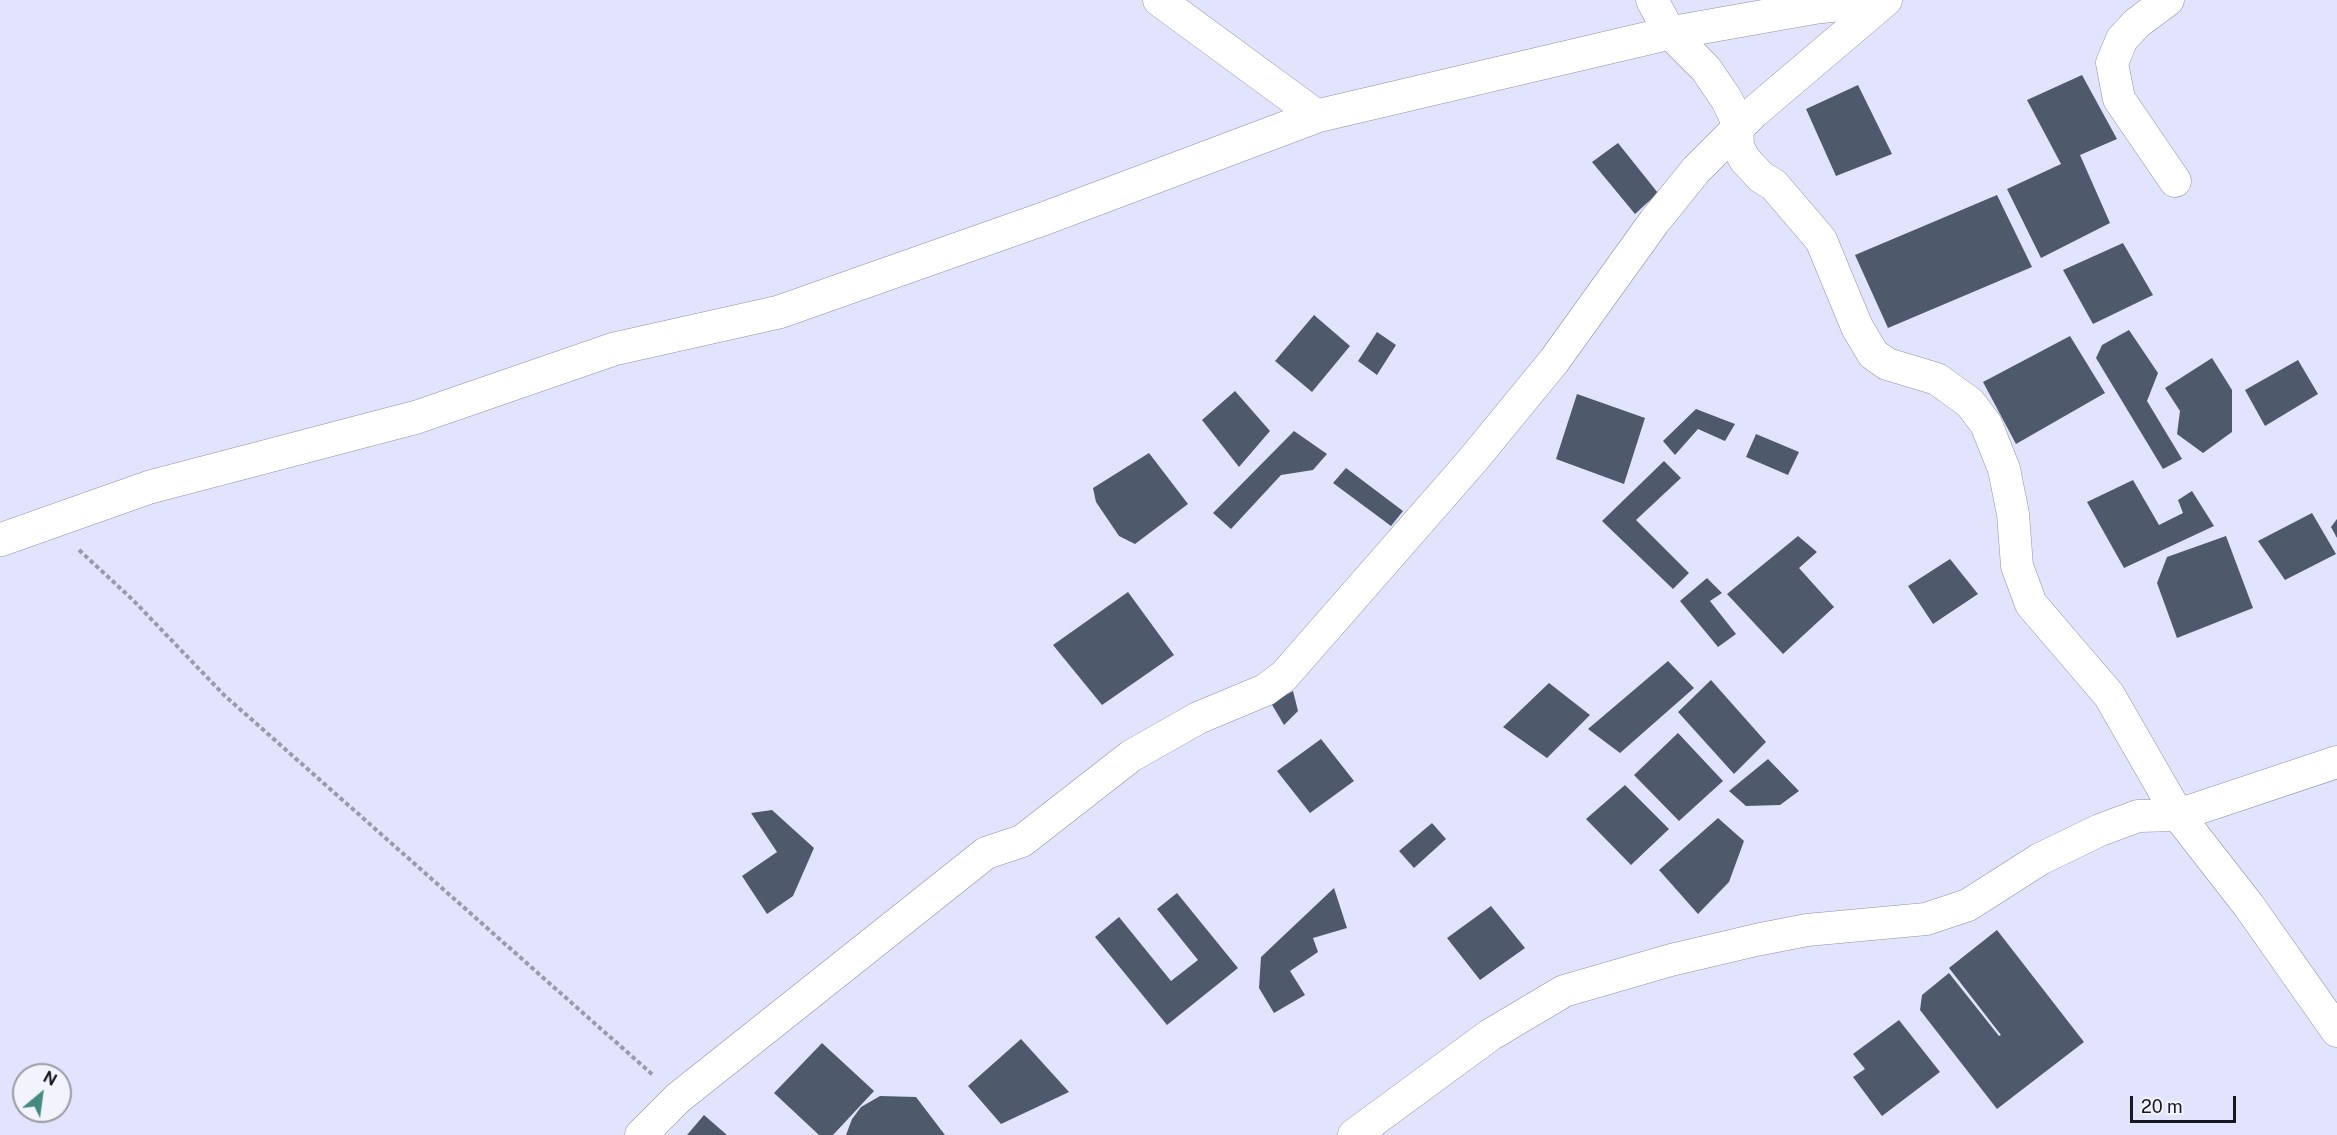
<!DOCTYPE html>
<style>
body{margin:0}
#map{position:relative;width:2337px;height:1135px;overflow:hidden;background:#e2e4fd;font-family:"Public Sans",sans-serif}
canvas{display:block}
.north{position:absolute;left:12px;top:1063px;width:60px;height:60px;box-sizing:border-box;background:#f2f3fd;border:2px solid #9a9ba4;border-radius:50%;rotate:29deg;font-size:16px;font-weight:700;line-height:24px;text-align:center;color:#16171f}
.north::after{content:'';display:block;margin:auto;width:21px;height:27px;background:#448a82;clip-path:polygon(50% 0,100% 100%,50% 72%,0 100%)}
.scale{position:absolute;left:2130px;top:1096px;width:106px;height:27px;box-sizing:border-box;border:3px solid #16171f;border-top:0;padding-left:8px;font-size:18px;line-height:21px;white-space:nowrap;color:#16171f;-webkit-text-stroke:4px #f2f3fd;paint-order:stroke}
</style>
<div id="map">
<canvas width="2337" height="1135"></canvas>
<div class="north">N</div>
<div class="scale">20 m</div>
</div>
<script>
const ctx = document.querySelector('canvas').getContext('2d');
ctx.lineJoin = 'round';
function paint(path, color) { ctx.fillStyle = color; ctx.fill(path, 'evenodd'); }
const shape = rows => new Path2D(rows.map(r => 'M' + r).join(''));
function strokePath(path, color, width, dash) { ctx.strokeStyle = color; ctx.lineWidth = width; ctx.lineCap = dash ? 'butt' : 'round'; ctx.setLineDash(dash || []); ctx.stroke(path); }
const building = shape([
 [2082,75,2117,139,2080,155,2110,223,2041,258,2007,189,2061,164,2027,100],
 [1858,85,1892,154,1836,176,1806,109],
 [1618,143,1658,193,1635,214,1592,162],
 [1997,195,2032,267,1888,328,1855,255],
 [2123,243,2153,295,2093,324,2063,270],
 [1314,315,1350,346,1312,392,1275,361],
 [2129,330,2158,373,2147,401,2182,459,2163,469,2096,358,2102,345],
 [1377,332,1396,345,1377,375,1358,361],
 [2070,336,2105,393,2016,444,1983,382],
 [2212,358,2232,390,2232,432,2203,453,2177,434,2180,411,2165,388],
 [2298,360,2318,394,2265,426,2245,390],
 [1235,391,1270,431,1239,467,1202,420],
 [1577,394,1645,418,1624,484,1556,459],
 [1696,409,1735,424,1725,441,1698,429,1675,455,1663,441],
 [1294,431,1327,454,1313,470,1281,475,1231,529,1213,513],
 [1756,434,1799,452,1788,475,1746,457],
 [1149,453,1188,504,1135,544,1119,536,1096,502,1093,488],
 [1664,461,1681,478,1636,520,1689,573,1673,589,1602,521],
 [1346,468,1403,511,1391,526,1333,483],
 [2133,480,2159,525,2183,513,2178,500,2192,491,2214,526,2124,568,2087,502],
 [2312,513,2336,554,2285,580,2258,541],
 [2337,519,2337,538,2331,527],
 [1798,536,1817,552,1799,568,1834,607,1783,654,1727,594],
 [2226,536,2253,608,2177,638,2157,583,2167,557],
 [1950,559,1978,594,1933,624,1908,586],
 [1707,578,1722,593,1710,601,1736,634,1718,647,1680,601],
 [1128,592,1174,655,1102,705,1053,645],
 [1668,661,1694,688,1620,753,1588,729],
 [1711,680,1766,742,1734,774,1678,712],
 [1549,683,1590,715,1547,758,1503,727],
 [1293,691,1298,711,1284,725,1271,703],
 [1678,733,1723,781,1679,821,1634,775],
 [1321,739,1354,781,1310,813,1277,771],
 [1768,759,1799,791,1780,805,1746,806,1729,791],
 [1625,785,1669,829,1631,865,1586,819],
 [772,810,814,848,793,896,767,914,742,876,777,852,751,813],
 [1718,818,1744,841,1729,882,1698,914,1659,870],
 [1432,823,1446,839,1414,868,1399,851],
 [1334,888,1347,928,1313,938,1318,952,1290,971,1305,995,1274,1013,1259,988,1261,957],
 [1177,893,1238,968,1167,1025,1095,937,1119,917,1171,981,1198,960,1157,909],
 [1491,906,1525,948,1480,980,1447,938],
 [1997,930,2084,1042,1997,1109,1920,1010,1922,995,1949,973,1999,1036,2001,1035,1949,968],
 [1899,1020,1940,1072,1882,1116,1853,1077,1865,1069,1853,1054],
 [1021,1039,1069,1092,1001,1124,968,1086],
 [822,1043,874,1091,833,1135,819,1135,774,1093],
 [880,1096,916,1097,945,1135,846,1135,852,1119,861,1107],
 [704,1115,727,1135,687,1135]
]);
const path = shape([
 [79,550,133,600,224,695,653,1075]
]);
const minor = shape([
 [1159,0,1317,116],
 [1652,0,1670,33,1706,69,1727,100,1737,121,1738,147,1745,160,1761,177,1774,185,1821,240,1857,327,1873,354,1887,364,1937,379,1970,403,1986,424,2004,469,2013,514,2017,566,2031,604,2109,695,2178,815,2249,906,2337,1031],
 [2168,0,2137,23,2122,39,2112,63,2119,99,2175,181],
 [641,1135,678,1098,986,853,1022,841,1131,756,1198,718,1265,690,1284,676,1472,461,1554,361,1654,222,1696,170,1753,113,1886,0],
 [1354,1135,1490,1035,1564,991,1671,960,1756,940,1807,930,1926,919,1968,905,2040,859,2100,830,2138,816,2178,815,2337,762]
]);
const tertiary = shape([
 [0,540,150,487,417,417,614,349,779,312,1043,219,1317,116,1670,33,1817,7,1881,0]
]);
paint(building, '#4f596c');
strokePath(minor, '#8e90a7', 33);
strokePath(tertiary, '#8e90a7', 34);
strokePath(path, '#999aad', 4, [4.5, 3]);
strokePath(minor, '#fff', 32);
strokePath(tertiary, '#fff', 33);
</script>
